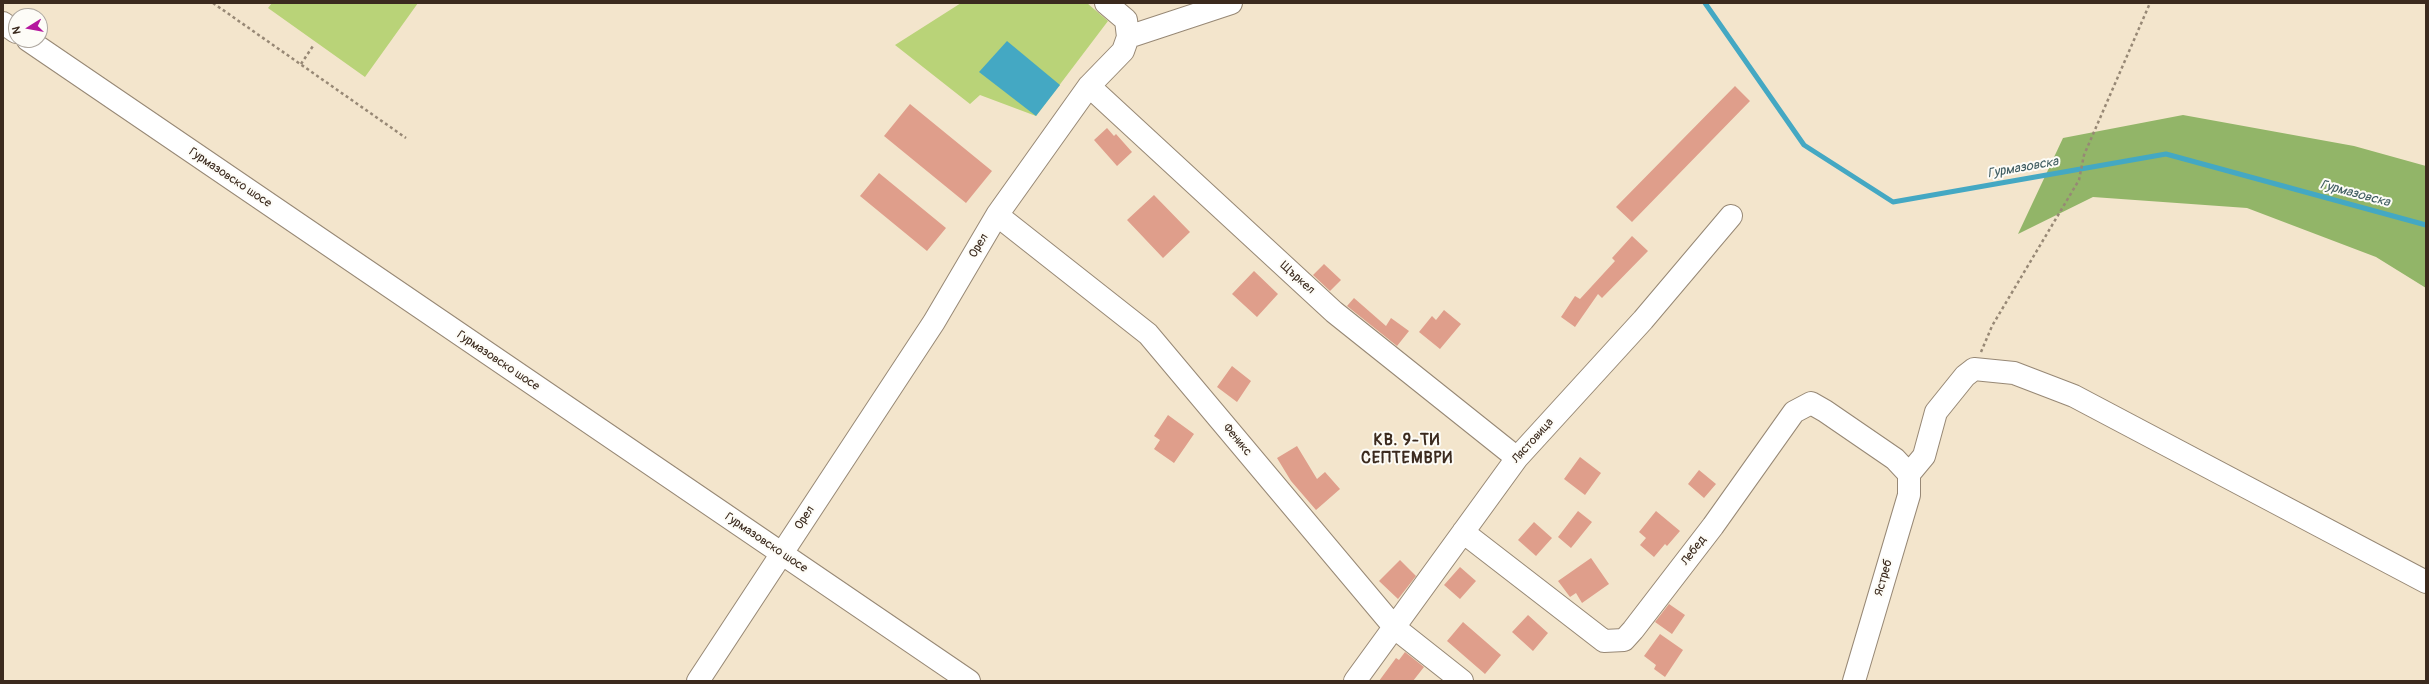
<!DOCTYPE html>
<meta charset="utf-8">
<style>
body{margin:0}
#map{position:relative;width:2429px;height:684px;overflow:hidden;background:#f3e5cc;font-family:Pangolin,sans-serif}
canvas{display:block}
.frame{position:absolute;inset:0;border:4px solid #3b2a1e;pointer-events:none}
.north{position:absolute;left:8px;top:8px;width:40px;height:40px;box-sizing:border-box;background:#fdfcf7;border:1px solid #afa8a0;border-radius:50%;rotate:259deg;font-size:11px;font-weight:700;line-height:16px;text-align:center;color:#3b2a1e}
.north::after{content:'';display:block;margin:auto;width:14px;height:18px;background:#b5179e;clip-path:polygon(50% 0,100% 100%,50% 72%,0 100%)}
</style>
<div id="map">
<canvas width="2429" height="684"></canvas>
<div class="frame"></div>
<div class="north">N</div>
</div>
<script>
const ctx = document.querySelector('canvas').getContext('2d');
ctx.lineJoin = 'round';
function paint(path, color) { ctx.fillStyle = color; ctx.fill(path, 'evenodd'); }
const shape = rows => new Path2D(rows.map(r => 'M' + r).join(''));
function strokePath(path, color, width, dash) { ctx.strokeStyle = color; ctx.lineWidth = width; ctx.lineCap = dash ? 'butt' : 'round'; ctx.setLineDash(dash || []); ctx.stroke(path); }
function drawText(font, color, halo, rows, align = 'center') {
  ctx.font = font + ' Pangolin,sans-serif'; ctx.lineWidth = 4; ctx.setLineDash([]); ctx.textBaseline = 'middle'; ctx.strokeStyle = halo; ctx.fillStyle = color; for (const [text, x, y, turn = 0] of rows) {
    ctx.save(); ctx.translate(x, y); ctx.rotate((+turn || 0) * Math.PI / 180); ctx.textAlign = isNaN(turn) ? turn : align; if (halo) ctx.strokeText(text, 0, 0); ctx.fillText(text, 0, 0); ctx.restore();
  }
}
const green = shape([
 [272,3,418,3,365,77,268,8],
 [961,3,1087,3,1108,21,1036,116,980,95,970,104,895,45]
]);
const forest = shape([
 [2183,115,2354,146,2426,166,2426,288,2376,257,2247,208,2093,197,2018,234,2063,138]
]);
const water = shape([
 [1007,41,1060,85,1036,116,979,72]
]);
const stream = shape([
 [1705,3,1804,145,1893,202,2166,154,2426,225]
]);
const building = shape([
 [1735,86,1750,101,1632,222,1616,207],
 [910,104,992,171,966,203,884,136],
 [1107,128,1114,136,1116,134,1132,152,1117,166,1094,140],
 [879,173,946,228,927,251,860,196],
 [1154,195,1190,232,1163,258,1127,220],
 [1632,236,1648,251,1602,298,1598,294,1575,327,1561,317,1575,296,1580,299,1615,261,1612,258],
 [1324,264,1341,280,1330,291,1313,275],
 [1254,271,1278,294,1257,317,1232,294],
 [1354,298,1386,326,1391,318,1409,331,1397,346,1347,306],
 [1444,310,1461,324,1440,349,1419,332,1432,316,1436,320],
 [1232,366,1251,381,1237,402,1217,387],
 [1168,415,1194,434,1174,463,1154,449,1160,440,1154,436],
 [1297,446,1317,479,1325,472,1340,489,1316,510,1291,481,1277,458],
 [1580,457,1601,473,1585,495,1564,479],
 [1699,470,1716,484,1704,498,1688,484],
 [1578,511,1592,522,1571,548,1558,537],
 [1656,511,1680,531,1667,546,1665,544,1654,557,1640,545,1646,538,1639,532],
 [1534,522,1552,538,1536,556,1518,540],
 [1591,558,1609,584,1582,603,1576,593,1570,597,1558,581],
 [1400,560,1416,576,1398,599,1379,581],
 [1460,567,1476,581,1460,599,1444,585],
 [1669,604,1685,615,1672,634,1655,622],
 [1528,615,1548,633,1533,651,1512,632],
 [1463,622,1501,655,1485,674,1447,641],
 [1660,634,1683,650,1665,677,1654,669,1656,665,1644,656],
 [1405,652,1424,667,1413,681,1379,681,1396,658,1399,660]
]);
const path = shape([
 [213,3,406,138],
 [301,64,313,46],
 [1981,352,1992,326,2079,180,2084,155,2150,3]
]);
const minor = shape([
 [1106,3,1126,20,1128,37],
 [3,23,16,32],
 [28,40,969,681],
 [1089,86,1334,312,1517,458],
 [997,215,1148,334,1395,628,1462,681],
 [1909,474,1924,456,1936,412,1965,376,1974,369,2014,373,2074,396,2426,582],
 [1463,532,1604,641,1624,640,1633,630,1713,526,1794,412,1811,403,1825,411,1895,459,1909,474],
 [698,681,934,322,997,215,1089,86,1123,51,1128,37,1231,3],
 [1355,681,1517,458,1643,320,1731,216],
 [1854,681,1909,495,1909,474]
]);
const streetNames = [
 ["Гурмазовско шосе",230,178,34],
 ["Орел",979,246,-59],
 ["Щъркел",1297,278,42],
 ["Гурмазовско шосе",498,361,34],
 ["Феникс",1237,440,50],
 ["Лястовица",1533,441,-48],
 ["Орел",805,518,-57],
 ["Гурмазовско шосе",766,543,34],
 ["Лебед",1694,551,-53],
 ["Ястреб",1884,578,-74]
];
const waterNames = [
 ["Гурмазовска",2023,168,-10],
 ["Гурмазовска",2355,194,15]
];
const districtNames = [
 ["КВ. 9-ТИ",1407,441],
 ["СЕПТЕМВРИ",1407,459]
];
paint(green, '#b9d378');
paint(forest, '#92b568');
paint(water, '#44a8c3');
strokePath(stream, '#44a8c3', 5);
paint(building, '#df9e8b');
strokePath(minor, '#978875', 24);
strokePath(path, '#978875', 2.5, [3, 3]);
strokePath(minor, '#fff', 22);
drawText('12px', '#3b2a1e', '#fdfcf7', streetNames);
drawText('italic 13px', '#3f5c60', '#fdfcf7', waterNames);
ctx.letterSpacing = '1px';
drawText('bold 16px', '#3b2a1e', '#fdfcf7', districtNames);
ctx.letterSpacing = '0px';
</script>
